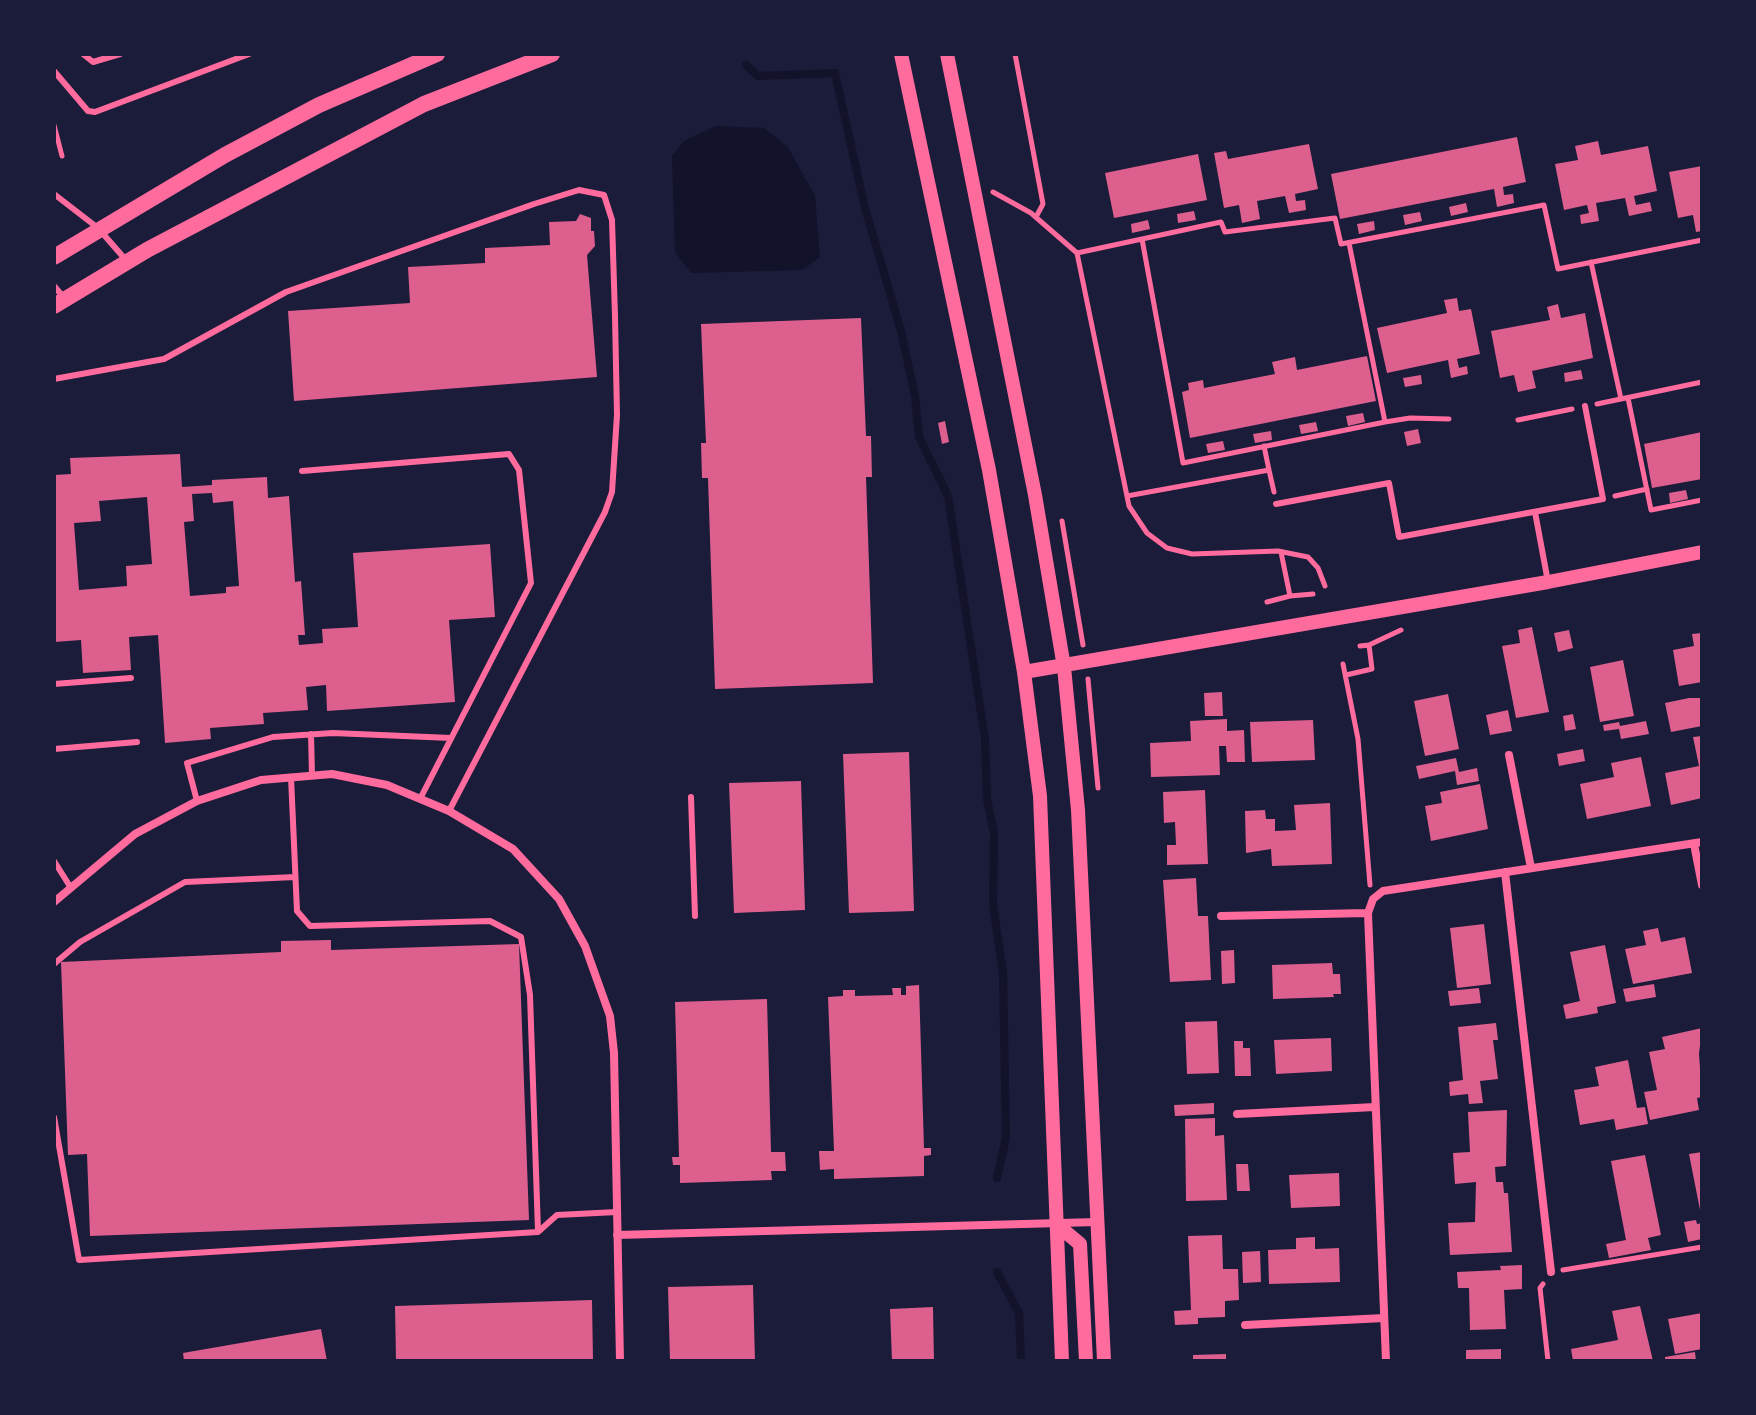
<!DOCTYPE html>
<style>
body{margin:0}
#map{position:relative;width:1756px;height:1415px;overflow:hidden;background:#1b1b3a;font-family:"Varela Round",sans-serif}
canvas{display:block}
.frame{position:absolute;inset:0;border:56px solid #1b1b3a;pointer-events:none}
</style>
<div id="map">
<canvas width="1756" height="1415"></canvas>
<div class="frame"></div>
</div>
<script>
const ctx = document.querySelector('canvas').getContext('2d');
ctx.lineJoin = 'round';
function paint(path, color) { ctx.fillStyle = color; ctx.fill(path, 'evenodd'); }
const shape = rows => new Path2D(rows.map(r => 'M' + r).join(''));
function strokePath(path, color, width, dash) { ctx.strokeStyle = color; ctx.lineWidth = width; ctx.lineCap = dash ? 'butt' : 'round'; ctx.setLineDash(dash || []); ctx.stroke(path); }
const water = shape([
 [716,126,764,128,788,147,815,196,820,257,802,270,691,273,675,252,672,156,684,141]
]);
const stream = shape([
 [746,65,758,76,835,73,865,208,901,331,915,396,919,437,948,496,985,739,987,799,994,833,993,905,1003,973,1006,1138,997,1178],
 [997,1272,1019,1313,1021,1361]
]);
const building = shape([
 [1517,137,1526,182,1503,187,1504,195,1513,194,1514,203,1497,207,1494,189,1340,219,1331,174],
 [1598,141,1601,155,1648,146,1657,191,1634,196,1636,205,1650,202,1652,211,1629,216,1625,198,1596,203,1599,221,1581,224,1580,215,1589,213,1587,205,1564,210,1555,164,1578,160,1575,146],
 [1309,144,1318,189,1295,194,1296,201,1305,200,1306,210,1289,213,1285,196,1257,201,1260,219,1242,223,1239,205,1224,208,1214,153,1226,151,1228,159],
 [1198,154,1207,200,1114,218,1105,173],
 [1702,166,1702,231,1696,232,1693,215,1678,218,1669,172],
 [1466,203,1468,212,1451,216,1449,207],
 [1194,211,1196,220,1178,223,1177,214],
 [1420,212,1422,221,1405,225,1403,215],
 [580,214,591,218,591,231,594,231,595,246,587,255,597,377,294,401,288,311,410,303,408,267,485,263,485,248,550,245,549,222,576,221],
 [1148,220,1150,229,1132,233,1131,224],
 [1374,221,1375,230,1359,234,1357,224],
 [1457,298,1459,311,1471,309,1480,354,1457,359,1459,368,1467,366,1468,374,1451,378,1448,360,1387,373,1377,328,1447,313,1444,300],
 [1558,304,1561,318,1585,313,1593,358,1532,371,1536,388,1518,392,1514,375,1500,378,1491,331,1550,320,1547,307],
 [861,318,866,436,871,436,872,477,866,477,873,683,715,689,708,478,702,478,701,443,706,443,701,324],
 [1367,356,1376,401,1190,438,1182,392,1189,390,1188,383,1203,380,1204,388,1275,374,1272,362,1295,357,1297,370],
 [1581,370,1583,379,1565,382,1564,373],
 [1421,375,1422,384,1405,387,1403,378],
 [1363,413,1365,422,1348,426,1346,416],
 [945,421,949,442,942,444,938,423],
 [1316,422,1318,431,1301,434,1299,425],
 [1418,429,1421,443,1407,446,1404,432],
 [1271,431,1272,440,1255,443,1253,434],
 [1702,432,1702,479,1652,488,1644,444],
 [1223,441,1225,450,1208,453,1206,444],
 [180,454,182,487,212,485,212,480,267,477,268,498,289,496,295,582,301,581,305,635,298,635,299,645,323,643,322,629,358,627,353,553,490,544,495,617,449,620,455,702,327,711,326,685,306,687,308,710,263,713,264,724,210,728,211,739,165,743,158,635,129,637,131,670,83,673,81,640,54,642,54,475,71,474,70,458],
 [212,493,213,503,233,501,239,586,226,587,226,593,190,596,184,522,194,521,192,494],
 [147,497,152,564,126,566,127,586,79,590,74,523,101,521,99,501],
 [1686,490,1688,499,1670,503,1669,493],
 [1532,627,1549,712,1516,718,1502,646,1520,643,1518,630],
 [1569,630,1573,648,1558,652,1554,633],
 [1702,633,1702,682,1679,686,1673,650,1694,646,1692,634],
 [1623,660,1634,716,1600,722,1590,667],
 [1222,692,1223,716,1205,716,1204,693],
 [1448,694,1459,749,1425,756,1414,701],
 [1689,698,1702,698,1702,726,1671,732,1665,703],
 [1508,710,1512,731,1490,735,1486,715],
 [1573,714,1576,729,1565,731,1563,716],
 [1227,719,1227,731,1244,730,1245,762,1227,762,1226,746,1219,746,1220,775,1151,777,1150,743,1191,741,1190,721],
 [1313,720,1315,760,1252,762,1250,722],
 [1646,721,1649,734,1621,739,1619,729,1604,731,1603,725,1619,722,1620,726],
 [1702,736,1702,798,1671,805,1665,773,1699,766,1693,737],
 [1583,749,1585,761,1559,766,1557,754],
 [909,752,914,911,849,913,843,754],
 [1641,757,1651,806,1587,819,1580,784,1614,777,1611,763],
 [1456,758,1459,772,1477,768,1479,781,1457,785,1455,771,1419,779,1416,766],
 [801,781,805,910,734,913,729,783],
 [1480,784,1488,829,1431,841,1425,806,1442,803,1440,792],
 [1205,790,1208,864,1167,865,1167,845,1176,845,1175,822,1164,823,1163,792],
 [1330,803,1332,864,1272,866,1271,849,1246,853,1245,811,1265,810,1266,819,1275,819,1275,831,1296,830,1294,805],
 [1196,878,1198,916,1208,916,1211,980,1170,982,1163,880],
 [1484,924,1491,984,1457,988,1450,928],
 [1658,928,1661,942,1685,937,1692,973,1633,984,1625,949,1646,945,1643,931],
 [331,940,331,950,519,944,529,1220,90,1236,87,1154,68,1155,61,962,281,952,281,941],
 [1605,945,1616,1003,1597,1007,1598,1013,1566,1019,1563,1005,1580,1001,1570,952],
 [1234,950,1235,983,1222,984,1221,951],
 [1332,963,1333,974,1340,974,1341,994,1333,994,1334,997,1273,999,1272,965],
 [1654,984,1656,997,1626,1002,1623,989],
 [919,985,924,1148,931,1148,931,1155,924,1156,924,1176,834,1179,834,1169,820,1170,819,1151,834,1151,828,997,843,996,843,990,855,990,855,996,893,995,892,988,901,988,901,995,906,995,906,986],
 [1479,988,1481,1003,1450,1006,1448,991],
 [767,999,771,1152,785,1152,786,1171,771,1171,772,1180,680,1183,680,1165,673,1165,672,1157,679,1157,675,1002],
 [1217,1021,1219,1073,1187,1074,1185,1022],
 [1496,1023,1498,1040,1493,1040,1498,1079,1480,1081,1483,1103,1469,1104,1468,1094,1450,1096,1449,1082,1463,1080,1458,1027],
 [1702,1028,1699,1054,1702,1097,1697,1098,1699,1110,1650,1120,1644,1092,1657,1090,1649,1052,1665,1049,1662,1037],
 [1331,1038,1332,1071,1276,1074,1274,1040],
 [1234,1041,1243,1041,1243,1048,1250,1048,1251,1076,1235,1076],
 [1628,1060,1637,1108,1645,1107,1648,1124,1616,1130,1614,1119,1580,1125,1574,1090,1599,1086,1595,1067],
 [1214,1103,1214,1114,1175,1116,1174,1105],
 [1507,1110,1506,1166,1495,1167,1496,1182,1503,1182,1504,1193,1508,1193,1512,1252,1450,1255,1448,1223,1475,1222,1476,1182,1455,1184,1453,1153,1470,1152,1468,1112],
 [1215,1118,1215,1136,1224,1135,1227,1200,1186,1201,1185,1119],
 [1702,1152,1702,1215,1701,1215,1689,1154],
 [1645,1155,1661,1235,1648,1238,1651,1250,1609,1258,1606,1244,1626,1240,1611,1161],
 [1236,1164,1248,1164,1250,1191,1237,1191],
 [1339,1173,1340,1206,1291,1208,1289,1175],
 [1696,1220,1697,1224,1702,1223,1702,1239,1688,1242,1684,1222],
 [1222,1235,1223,1269,1238,1269,1239,1300,1225,1301,1225,1317,1198,1318,1198,1324,1175,1325,1174,1311,1191,1310,1188,1236],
 [1315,1237,1315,1249,1339,1248,1340,1282,1269,1284,1268,1250,1296,1249,1296,1238],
 [1260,1251,1261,1282,1243,1283,1242,1252],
 [1522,1265,1522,1289,1504,1290,1506,1329,1470,1330,1469,1288,1458,1288,1457,1272,1501,1270,1500,1266],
 [753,1285,755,1361,670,1361,668,1287],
 [592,1300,593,1361,396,1361,395,1306],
 [1640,1306,1653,1361,1573,1361,1571,1349,1618,1340,1612,1311],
 [933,1307,934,1361,892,1361,890,1309],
 [1702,1313,1702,1349,1675,1354,1668,1319],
 [321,1329,327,1361,184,1361,183,1353],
 [1501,1349,1501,1361,1466,1361,1466,1350],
 [1695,1352,1696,1361,1665,1361,1665,1357],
 [1226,1354,1226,1361,1193,1361,1193,1355]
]);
const path = shape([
 [1015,54,1043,204,1036,217],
 [54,125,62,156],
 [993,192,1031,213,1077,253,1129,506,1147,533,1167,548,1192,554,1278,551,1308,557,1318,568,1325,586],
 [1142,239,1183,463,1385,422],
 [1349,243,1385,422,1410,418,1449,419],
 [1077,253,1221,222,1225,232,1335,218,1341,244,1544,205,1558,269,1702,240],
 [1591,262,1621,399],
 [1628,398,1651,510,1702,500],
 [1597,404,1702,382],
 [1518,420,1572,409],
 [1264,446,1269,470],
 [1127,496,1269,470,1274,492],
 [1615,496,1647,489],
 [1062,521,1083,645],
 [1281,552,1290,596,1313,594],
 [1267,602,1290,596],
 [1360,646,1369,645],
 [1343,664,1358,739,1370,885],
 [1346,675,1372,669,1369,645,1401,630],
 [1088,679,1098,788],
 [1563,1270,1702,1247],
 [1543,1284,1540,1288,1548,1361]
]);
const service = shape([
 [83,54,93,62,120,54],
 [54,71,88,111,95,112,249,54],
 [54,194,98,228,125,259],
 [54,286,65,299],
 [54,379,164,359,286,292,534,204,579,190,604,195,612,220,615,316,617,415,612,492,605,512,449,811],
 [302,471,509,454,519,470,531,583,420,799],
 [1276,504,1389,483,1399,537,1603,499,1585,406],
 [1535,512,1548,582],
 [54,684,131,678],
 [311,734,312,775],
 [54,749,137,742],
 [291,777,297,911,310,926,490,921,521,937,530,995,538,1231],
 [691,797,695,916],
 [197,801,187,763,273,737,333,733,451,738],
 [54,861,71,888],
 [54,964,80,942,185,882,295,877],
 [54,1117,79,1260,538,1232,557,1215,617,1212]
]);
const minor = shape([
 [1509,755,1531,868],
 [1694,844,1702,885],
 [1505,872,1551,1272],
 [54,902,135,834,197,801,261,780,332,774,387,785,449,811,513,849,559,899,585,946,610,1016,614,1053,620,1361],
 [1221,916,1368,913],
 [1237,1114,1375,1107],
 [617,1235,1097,1222],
 [1245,1325,1384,1318],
 [1386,1361,1368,913,1373,899,1383,891,1702,842]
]);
const tertiary = shape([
 [901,54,989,470,1024,672,1040,796,1062,1361],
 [947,54,1035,495,1064,667,1078,810,1104,1361],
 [1024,672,1548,582,1702,552],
 [1056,1224,1080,1244,1086,1361]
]);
const secondary = shape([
 [54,257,225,155,319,105,437,54],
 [54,306,147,250,424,104,552,54]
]);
paint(water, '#12122b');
strokePath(stream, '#12122b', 8);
paint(building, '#dd5f8e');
strokePath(path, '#ff6b9d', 5);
strokePath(service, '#ff6b9d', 6);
strokePath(minor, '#ff6b9d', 8);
strokePath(tertiary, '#ff6b9d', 14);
strokePath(secondary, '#ff6b9d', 16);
</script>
